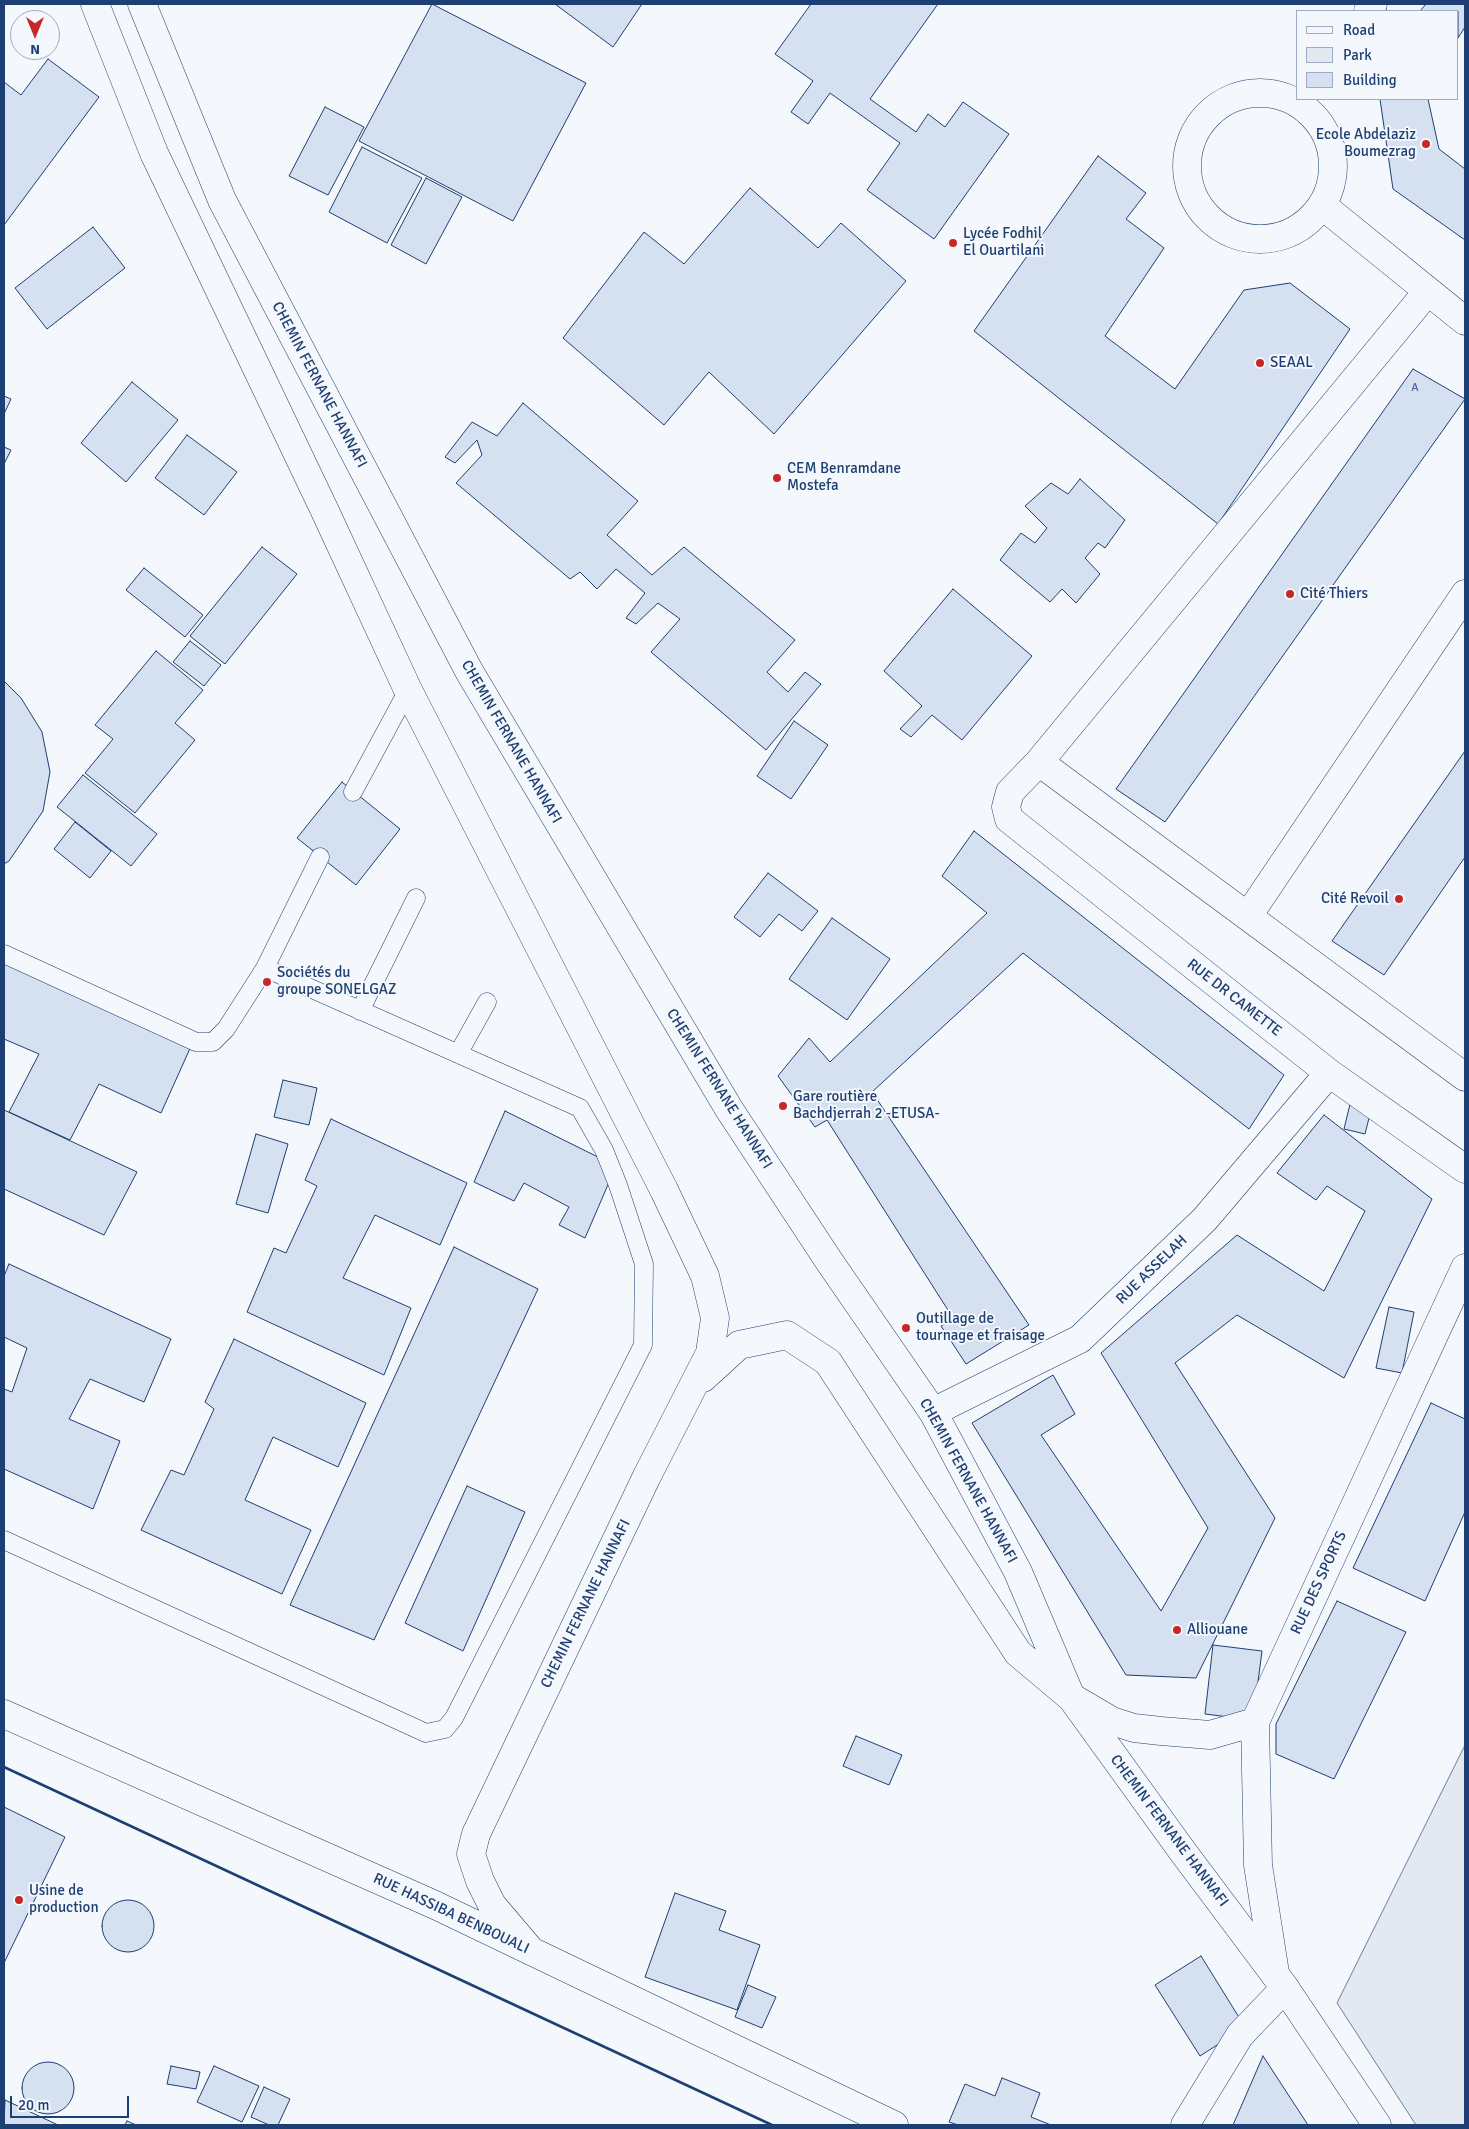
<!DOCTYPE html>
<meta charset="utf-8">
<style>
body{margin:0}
#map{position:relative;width:1469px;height:2129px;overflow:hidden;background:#f4f7fb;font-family:Signika,sans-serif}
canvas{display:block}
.frame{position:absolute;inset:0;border:5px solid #1d3f73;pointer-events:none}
.legend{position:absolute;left:1296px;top:10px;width:162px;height:90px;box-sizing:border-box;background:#f4f7fb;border:1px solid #9eadc5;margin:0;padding:6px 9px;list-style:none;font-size:15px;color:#1d3f73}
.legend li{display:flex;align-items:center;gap:10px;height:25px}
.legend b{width:25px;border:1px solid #9eadc5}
.north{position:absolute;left:10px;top:10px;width:50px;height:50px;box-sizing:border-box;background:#f4f7fb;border:1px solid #9eadc5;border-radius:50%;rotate:180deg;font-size:14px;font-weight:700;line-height:20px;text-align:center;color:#1d3f73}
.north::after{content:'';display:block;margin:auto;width:18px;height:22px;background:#c62828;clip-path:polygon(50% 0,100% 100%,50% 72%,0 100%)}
.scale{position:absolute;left:10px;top:2096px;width:119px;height:22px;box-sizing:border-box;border:2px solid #1d3f73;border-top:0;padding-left:6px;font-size:15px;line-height:18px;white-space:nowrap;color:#1d3f73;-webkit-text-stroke:4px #f4f7fb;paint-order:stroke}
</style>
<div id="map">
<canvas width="1469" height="2129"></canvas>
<div class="frame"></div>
<ul class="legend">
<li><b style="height:6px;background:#f4f7fb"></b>Road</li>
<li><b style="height:14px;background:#e3e9f0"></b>Park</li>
<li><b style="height:14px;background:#d5e0f0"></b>Building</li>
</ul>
<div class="north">N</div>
<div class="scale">20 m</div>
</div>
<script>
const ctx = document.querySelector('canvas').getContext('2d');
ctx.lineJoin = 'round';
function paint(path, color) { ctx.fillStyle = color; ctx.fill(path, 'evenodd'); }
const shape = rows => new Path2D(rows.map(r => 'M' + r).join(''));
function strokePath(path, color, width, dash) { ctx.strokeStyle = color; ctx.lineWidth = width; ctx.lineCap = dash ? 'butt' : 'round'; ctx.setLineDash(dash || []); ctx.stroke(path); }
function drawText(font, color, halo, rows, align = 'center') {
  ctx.font = font + ' Signika,sans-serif'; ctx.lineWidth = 4; ctx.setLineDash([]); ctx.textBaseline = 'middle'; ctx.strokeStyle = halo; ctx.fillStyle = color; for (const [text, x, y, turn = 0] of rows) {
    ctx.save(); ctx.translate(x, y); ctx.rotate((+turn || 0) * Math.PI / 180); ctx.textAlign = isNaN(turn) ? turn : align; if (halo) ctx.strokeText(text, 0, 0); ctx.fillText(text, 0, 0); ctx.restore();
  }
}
const green = shape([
 [1465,1745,1465,2125,1416,2125,1337,2003,1465,1745]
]);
const building = shape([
 [432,4,586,83,513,221,359,141,432,4],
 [555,4,642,4,613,47,555,4],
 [811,4,938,4,870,99,916,132,928,114,945,127,963,102,1009,134,934,239,867,190,900,143,830,93,808,124,791,112,813,81,775,54,811,4],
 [1426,4,1465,4,1465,27,1458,38,1458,11,1420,11,1426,4],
 [48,59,99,97,4,225,4,82,21,95,48,59],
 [1380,99,1428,99,1439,149,1465,169,1465,240,1393,189,1380,99],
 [325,107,364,127,328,195,289,176,325,107],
 [362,147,422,178,387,243,329,212,362,147],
 [1098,156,1146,193,1126,219,1164,248,1105,336,1175,389,1244,290,1290,283,1350,329,1218,524,974,331,1098,156],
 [426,178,462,197,426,264,391,245,426,178],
 [750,188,818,248,841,223,906,281,774,434,709,372,664,425,563,338,644,232,684,264,750,188],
 [93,227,125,268,47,329,15,288,93,227],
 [1413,369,1465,399,1165,822,1116,789,1413,369],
 [132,382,178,420,126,482,81,443,132,382],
 [4,396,11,399,4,414,4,396],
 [523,403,638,501,607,535,652,575,684,547,795,640,767,672,788,692,805,672,821,684,766,750,651,652,680,619,658,603,636,624,626,618,645,593,616,569,597,589,580,572,570,579,456,483,482,455,477,440,455,463,445,457,472,422,497,436,523,403],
 [187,435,237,472,204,515,155,478,187,435],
 [4,447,11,450,4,464,4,447],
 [1080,479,1125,520,1105,548,1098,543,1085,558,1100,574,1076,603,1062,589,1050,602,1000,560,1021,533,1035,543,1047,528,1025,506,1051,483,1068,494,1080,479],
 [262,547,297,574,225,664,190,636,262,547],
 [144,568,203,615,185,637,126,590,144,568],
 [953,589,1032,656,962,740,932,715,911,737,900,729,922,706,884,671,953,589],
 [190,641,221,665,204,686,173,662,190,641],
 [156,651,203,690,175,723,195,740,135,813,85,773,113,739,95,725,156,651],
 [4,681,21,698,42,732,50,772,43,811,9,861,4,864,4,681],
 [794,721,828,745,791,799,757,776,794,721],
 [1465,751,1465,857,1384,975,1332,941,1465,751],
 [83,775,157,834,131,866,57,807,83,775],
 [342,782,400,829,356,885,297,838,342,782],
 [75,822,111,851,90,878,54,849,75,822],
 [974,831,1284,1075,1249,1129,1023,953,872,1092,1029,1325,966,1364,941,1326,953,1318,827,1120,815,1127,778,1076,809,1038,830,1062,987,913,942,876,974,831],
 [768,873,818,911,802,931,779,914,760,937,734,917,768,873],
 [832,918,890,959,847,1020,789,979,832,918],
 [4,959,192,1044,161,1113,99,1084,70,1140,9,1112,39,1054,4,1039,4,959],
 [283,1080,317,1088,309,1125,274,1117,283,1080],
 [1351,1100,1372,1106,1365,1134,1344,1129,1351,1100],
 [4,1110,137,1172,104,1235,4,1189,4,1110],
 [505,1111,604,1160,610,1180,585,1238,559,1225,569,1207,524,1183,514,1201,474,1182,505,1111],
 [1324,1115,1432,1199,1344,1378,1237,1315,1175,1363,1275,1518,1196,1678,1126,1675,972,1423,1053,1375,1075,1414,1041,1435,1161,1611,1208,1528,1101,1353,1237,1235,1324,1291,1365,1211,1327,1186,1316,1200,1277,1173,1324,1115],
 [331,1119,467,1183,440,1245,375,1215,343,1278,411,1308,384,1375,247,1312,274,1248,286,1253,317,1186,305,1180,331,1119],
 [256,1134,288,1144,268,1213,236,1204,256,1134],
 [454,1247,538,1289,374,1640,290,1605,454,1247],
 [9,1264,171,1339,144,1402,90,1379,69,1419,120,1441,93,1509,4,1469,4,1389,12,1392,27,1348,4,1337,4,1276,9,1264],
 [1389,1307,1414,1312,1402,1373,1376,1368,1389,1307],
 [234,1339,366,1403,338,1467,273,1437,245,1500,311,1530,282,1594,141,1530,171,1470,184,1475,214,1409,205,1402,234,1339],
 [1431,1403,1465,1419,1465,1512,1425,1601,1353,1568,1431,1403],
 [467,1486,525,1512,463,1651,405,1623,467,1486],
 [1337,1601,1406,1632,1334,1779,1276,1754,1276,1724,1337,1601],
 [1213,1645,1262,1651,1253,1720,1205,1714,1213,1645],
 [856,1736,902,1755,889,1785,843,1766,856,1736],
 [4,1807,65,1837,4,1963,4,1807],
 [675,1893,726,1911,719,1930,760,1945,737,2010,645,1977,675,1893],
 '102 1926a26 26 0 1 1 52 0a26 26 0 1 1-52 0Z',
 [1201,1956,1245,2027,1200,2056,1155,1985,1201,1956],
 [748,1985,776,1997,762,2028,735,2017,748,1985],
 [1263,2056,1308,2125,1233,2125,1263,2056],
 '22 2088a26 26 0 1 1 52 0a26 26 0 1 1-52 0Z',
 [171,2066,200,2072,196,2089,167,2084,171,2066],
 [214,2066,259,2086,242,2122,197,2102,214,2066],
 [1002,2078,1040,2093,1031,2117,1051,2125,958,2125,949,2122,965,2084,995,2096,1002,2078],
 [264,2087,290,2099,278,2125,269,2125,251,2117,264,2087],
 [5,2100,58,2125,4,2125,5,2100],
 [127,2121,136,2125,125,2125,127,2121]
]);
const service = shape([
 [353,792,408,690],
 [4,954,196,1042,213,1042,226,1029,265,968,320,857],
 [360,1011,416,898],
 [458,1054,487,1002],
 [4,1540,426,1733,445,1729,454,1718,643,1345,644,1264,618,1185,604,1150,580,1108,265,968]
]);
const minor = shape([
 [1368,11,1373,4],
 '1187 166a73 73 0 1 1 146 0a73 73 0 1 1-146 0Z',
 [1323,206,1465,321],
 [1428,291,1039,762,1010,792,1006,807,1009,819,1329,1073,1465,1169],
 [1039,762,1465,1077],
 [1248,916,1465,594],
 [933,1412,1080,1339,1205,1219,1329,1073],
 [1071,1697,1112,1721,1134,1728,1161,1731,1210,1735,1255,1722],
 [1275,1973,1258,1865,1255,1722,1465,1268],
 [1185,2125,1240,2035,1285,1988]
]);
const primary = shape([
 [95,4,154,153,324,509,408,690,664,1190,705,1276,715,1318,710,1353,647,1476,476,1834,471,1854,480,1881,492,1905,531,1951],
 [142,4,222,200,469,671,729,1109,829,1261,933,1412,1018,1572,1071,1697,1183,1852,1285,1988,1377,2125],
 [703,1378,739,1345,787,1335,828,1362,1018,1653,1068,1695],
 [4,1714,435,1905,894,2125]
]);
const wall = shape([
 [4,1767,772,2125]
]);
const markers = [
 [1426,144,5,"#c62828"],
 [953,243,5,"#c62828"],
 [1260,363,5,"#c62828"],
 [777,478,5,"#c62828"],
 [1290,594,5,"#c62828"],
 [1399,899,5,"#c62828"],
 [267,982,5,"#c62828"],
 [783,1106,5,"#c62828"],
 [906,1328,5,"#c62828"],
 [1177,1630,5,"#c62828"],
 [19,1900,5,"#c62828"]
];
const numberNames = [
 ["A",1415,388]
];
const poiNames = [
 ["Ecole Abdelaziz",1416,135,"right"],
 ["Boumezrag",1416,152,"right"],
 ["Lycée Fodhil",963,234],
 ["El Ouartilani",963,251],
 ["SEAAL",1270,363],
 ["CEM Benramdane",787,469],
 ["Mostefa",787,486],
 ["Cité Thiers",1300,594],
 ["Cité Revoil",1389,899,"right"],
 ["Sociétés du",277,973],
 ["groupe SONELGAZ",277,990],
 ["Gare routière",793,1097],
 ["Bachdjerrah 2 -ETUSA-",793,1114],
 ["Outillage de",916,1319],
 ["tournage et fraisage",916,1336],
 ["Alliouane",1187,1630],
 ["Usine de",29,1891],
 ["production",29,1908]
];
const streetNames = [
 ["CHEMIN FERNANE HANNAFI",319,385,62],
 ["CHEMIN FERNANE HANNAFI",511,742,60],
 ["RUE DR CAMETTE",1234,998,38],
 ["CHEMIN FERNANE HANNAFI",719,1089,58],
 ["RUE ASSELAH",1152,1270,-44],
 ["CHEMIN FERNANE HANNAFI",968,1481,61],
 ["RUE DES SPORTS",1319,1583,-65],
 ["CHEMIN FERNANE HANNAFI",586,1604,-64],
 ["CHEMIN FERNANE HANNAFI",1169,1831,53],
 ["RUE HASSIBA BENBOUALI",451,1914,25]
];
paint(green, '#e3e9f0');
strokePath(green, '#687fa3', 1);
paint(building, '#d5e0f0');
strokePath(building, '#1d3f73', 1);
strokePath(service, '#1d3f73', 19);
strokePath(minor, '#1d3f73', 29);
strokePath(primary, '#1d3f73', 29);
strokePath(service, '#f4f7fb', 18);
strokePath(minor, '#f4f7fb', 28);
strokePath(primary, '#f4f7fb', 28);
strokePath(wall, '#1d3f73', 2.5);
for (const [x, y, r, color] of markers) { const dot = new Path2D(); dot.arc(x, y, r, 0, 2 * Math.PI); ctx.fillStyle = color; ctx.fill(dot); strokePath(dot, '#f4f7fb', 2); }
drawText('12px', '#4b6792', null, numberNames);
drawText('15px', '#1d3f73', '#f4f7fb', poiNames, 'left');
drawText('15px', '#1d3f73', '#f4f7fb', streetNames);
</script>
